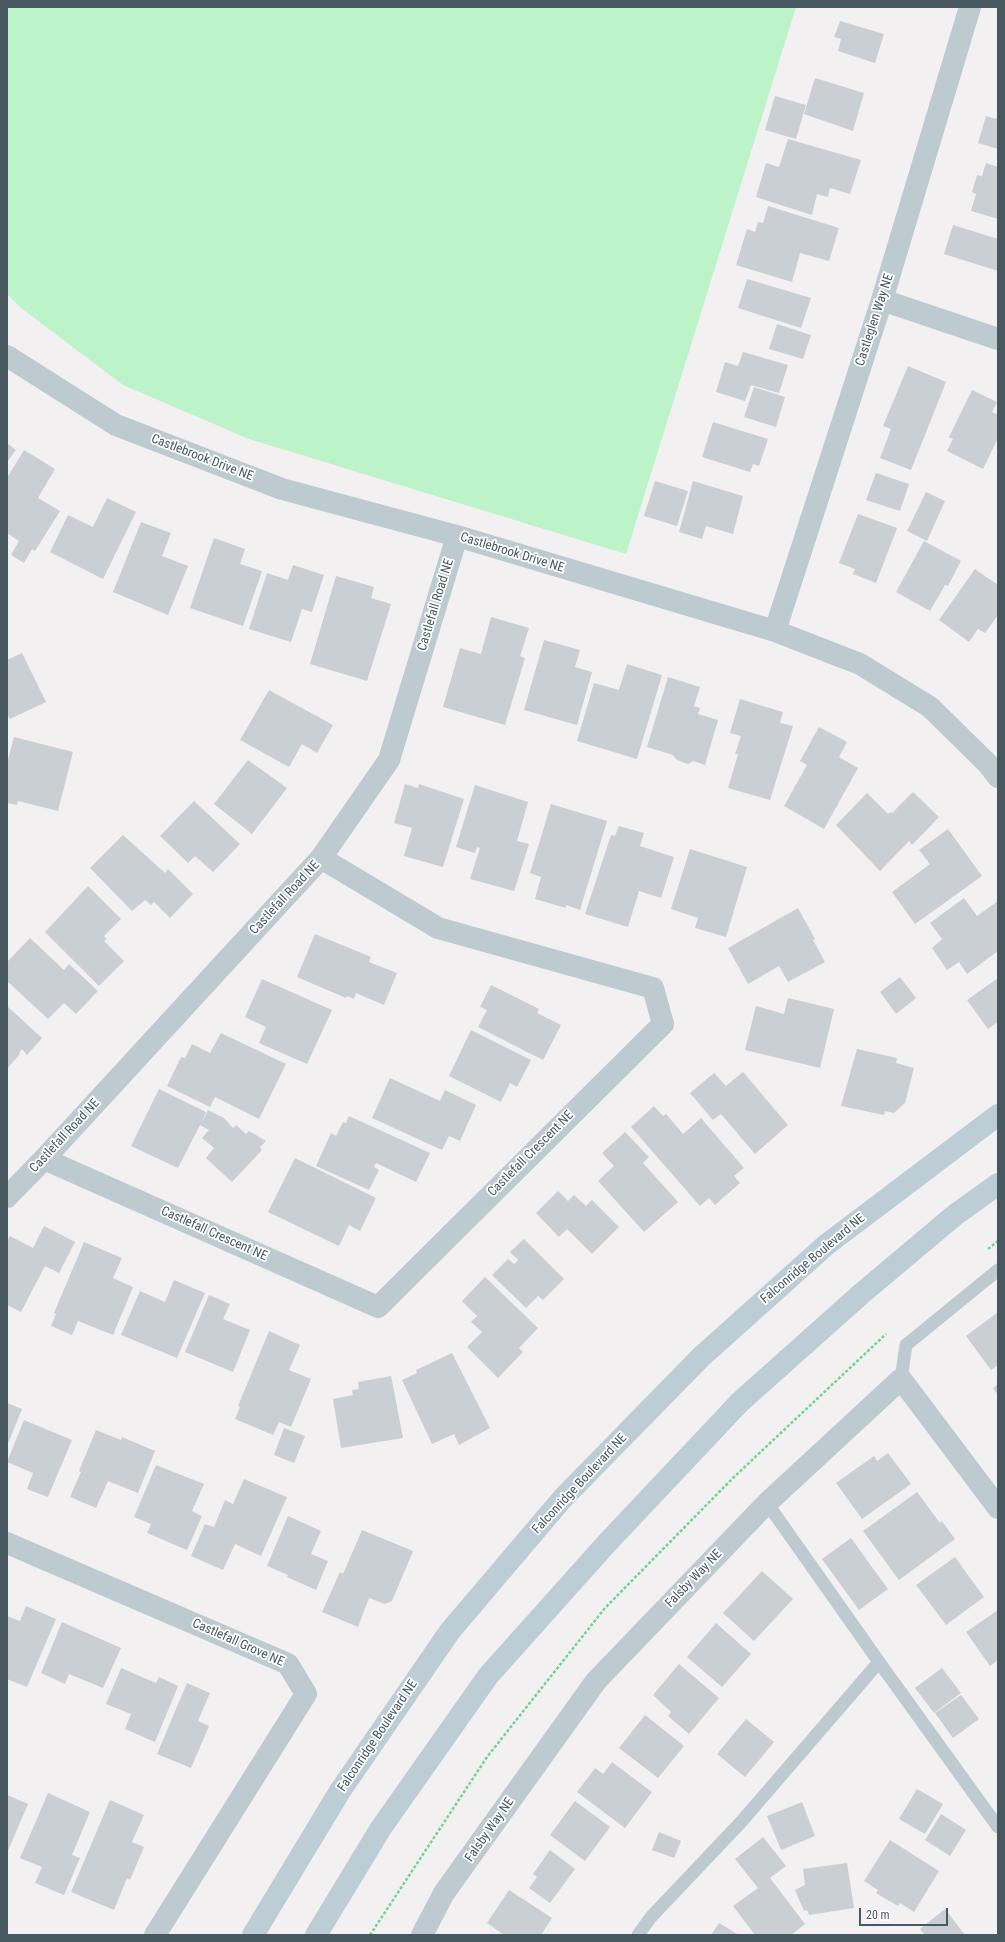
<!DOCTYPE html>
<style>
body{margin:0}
#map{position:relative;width:1005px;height:1942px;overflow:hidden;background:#f3f0f1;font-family:"Roboto Condensed",sans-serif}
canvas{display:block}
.frame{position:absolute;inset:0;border:8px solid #475860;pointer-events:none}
.scale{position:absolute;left:859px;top:1908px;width:89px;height:18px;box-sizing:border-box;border:2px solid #475860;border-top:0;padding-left:5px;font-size:12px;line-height:14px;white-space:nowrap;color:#475860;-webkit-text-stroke:3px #fff;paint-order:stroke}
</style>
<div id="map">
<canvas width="1005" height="1942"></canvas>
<div class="frame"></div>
<div class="scale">20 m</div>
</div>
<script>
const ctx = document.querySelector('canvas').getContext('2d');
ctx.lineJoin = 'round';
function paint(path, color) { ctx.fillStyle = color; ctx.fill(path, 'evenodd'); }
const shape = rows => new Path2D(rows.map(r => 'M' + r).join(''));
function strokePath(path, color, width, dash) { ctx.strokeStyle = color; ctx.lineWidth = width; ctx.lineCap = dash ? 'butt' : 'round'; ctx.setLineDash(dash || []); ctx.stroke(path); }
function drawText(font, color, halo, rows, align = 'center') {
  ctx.font = font + ' "Roboto Condensed",sans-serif'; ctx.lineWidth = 3.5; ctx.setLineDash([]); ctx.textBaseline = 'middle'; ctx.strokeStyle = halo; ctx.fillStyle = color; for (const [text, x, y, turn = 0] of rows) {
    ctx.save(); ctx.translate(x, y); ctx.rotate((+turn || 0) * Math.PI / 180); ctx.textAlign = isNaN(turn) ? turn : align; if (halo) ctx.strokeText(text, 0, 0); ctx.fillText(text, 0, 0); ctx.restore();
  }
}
const green = shape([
 [7,7,796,7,626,554,249,439,123,385,21,308,7,294]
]);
const building = shape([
 [840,21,884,34,875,63,838,51,841,39,834,37],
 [815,78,864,93,853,131,804,114],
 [775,96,806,105,796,139,765,130],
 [998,115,998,149,978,143,986,116,996,119],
 [788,139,861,160,850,194,830,188,828,197,817,194,812,215,756,197,766,163,779,167],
 [986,163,998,167,998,219,971,211,976,194,972,192,977,175,982,176],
 [768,206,839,228,829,261,800,253,792,282,736,265,747,229,755,232,758,222,763,223],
 [953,225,998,239,998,271,944,254],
 [747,279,811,298,801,328,738,308],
 [777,324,811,335,803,359,769,349],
 [743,352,788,365,779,393,751,385,745,401,716,392,725,362,738,366],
 [908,366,946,382,911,470,880,458,891,429,883,426],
 [754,387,785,397,776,427,744,417],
 [972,390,997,402,992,412,998,415,998,438,983,469,947,451,953,439,949,437],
 [713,422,768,439,759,466,753,464,750,472,702,457],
 [7,443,16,450,7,462],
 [24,450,55,469,38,498,60,511,35,551,32,549,24,563,11,555,19,541,7,533,7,478],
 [876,473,909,484,900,511,866,500],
 [655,481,688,491,677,526,644,516],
 [693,481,743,496,733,534,706,526,702,539,679,532],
 [926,492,945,501,927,541,907,531],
 [107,498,136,512,103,579,50,552,68,515,93,527],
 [858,514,897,528,876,583,853,574,855,569,839,563],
 [141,522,171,533,162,556,188,566,168,615,113,592],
 [214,538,245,549,240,564,262,571,243,626,190,608],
 [924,541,961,561,948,586,945,585,930,611,896,592],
 [293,565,324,575,312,612,302,609,291,642,249,629,267,573,288,580],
 [975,569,998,585,998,615,985,633,978,629,969,642,939,620],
 [336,576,374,587,371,598,391,604,367,681,310,664],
 [491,617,529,628,520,656,525,658,505,725,443,707,460,648,481,654],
 [544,640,580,650,575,667,592,672,577,725,524,710],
 [22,653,46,702,10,719,7,713,7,660],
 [627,664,662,675,637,759,577,741,594,683,619,690],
 [668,677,700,687,694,706,700,708,698,714,718,720,705,765,693,761,688,764,677,760,673,755,647,747],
 [269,690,333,725,317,753,302,744,289,767,240,740],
 [740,699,783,712,780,723,793,726,770,800,728,788,738,754,735,754,741,736,730,733],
 [819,727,847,742,839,757,858,768,824,829,784,806,807,765,800,761],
 [14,737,73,752,58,811,18,801,17,805,7,803,7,764],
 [248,760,287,788,252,834,214,804],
 [405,784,418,788,419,784,464,799,443,867,404,856,412,828,394,823],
 [475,785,528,802,517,841,529,844,514,891,470,879,480,848,477,847,475,853,456,847],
 [913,792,939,817,912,845,909,841,880,871,836,825,867,793,888,814,891,812,892,813],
 [194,801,240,844,213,872,195,856,188,863,160,836],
 [551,804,607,821,580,910,566,905,566,908,535,899,541,877,530,873],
 [619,826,644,833,640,846,674,857,661,898,639,891,628,927,585,914,611,835,615,836],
 [948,829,982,876,915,924,892,892,930,864,919,850],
 [123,835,165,873,168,869,193,894,170,918,154,902,151,905,145,900,132,911,90,868],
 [690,849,747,867,726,937,695,928,698,918,671,909],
 [88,886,121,919,104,936,107,939,104,941,124,961,99,986,45,932],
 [964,898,977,916,998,901,998,951,967,974,959,962,947,970,932,948,942,939,930,923],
 [798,908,815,939,813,940,825,962,788,982,779,966,748,984,728,948],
 [315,934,371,957,369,962,397,973,384,1005,356,993,354,999,347,996,346,998,297,977],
 [30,938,64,970,69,964,98,991,76,1014,64,1003,48,1019,7,981,7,962],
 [900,977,916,998,896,1014,880,992],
 [998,978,998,1022,988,1029,967,1000],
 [262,979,332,1010,307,1064,259,1043,266,1027,245,1017],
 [491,985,539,1009,537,1013,561,1025,543,1060,478,1027,487,1010,480,1007],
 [788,998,834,1009,820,1068,745,1050,756,1006,784,1014],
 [7,1006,42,1038,27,1055,22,1049,19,1053,20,1054,7,1069],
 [471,1030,531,1060,517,1087,510,1083,501,1102,449,1076],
 [221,1033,286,1064,259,1119,215,1097,210,1107,167,1086,181,1057,185,1058,192,1044,210,1053],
 [857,1049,897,1058,896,1063,914,1068,905,1103,894,1113,885,1111,884,1115,841,1106],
 [743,1072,788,1125,755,1154,721,1114,713,1120,690,1093,714,1073,726,1086],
 [390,1078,440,1101,445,1090,476,1105,460,1141,449,1136,442,1150,372,1118],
 [159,1089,206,1112,202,1122,208,1110,224,1118,233,1128,236,1125,246,1134,249,1131,266,1141,260,1147,262,1150,232,1182,206,1158,214,1148,202,1138,209,1130,200,1125,178,1168,131,1146],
 [654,1106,663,1116,666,1114,683,1134,701,1118,744,1168,734,1176,740,1183,715,1205,709,1198,700,1206,631,1127],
 [349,1116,430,1153,416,1182,376,1163,374,1167,379,1170,369,1190,316,1166,331,1133,336,1136,343,1122,346,1123],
 [625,1132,649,1157,643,1163,678,1202,644,1232,598,1181,614,1166,602,1153],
 [295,1158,376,1198,360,1231,349,1225,339,1246,268,1212],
 [558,1191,568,1201,574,1195,586,1206,592,1200,619,1227,592,1254,567,1229,559,1237,536,1213],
 [44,1226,75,1242,59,1273,45,1266,21,1312,7,1305,7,1241,10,1236,33,1248],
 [524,1239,564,1279,543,1300,538,1296,526,1308,492,1275,508,1259,514,1264,518,1260,510,1252],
 [84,1242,122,1258,113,1278,133,1287,113,1335,78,1321,72,1335,51,1326,56,1314,54,1313],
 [485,1277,538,1328,519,1348,523,1352,498,1378,467,1347,482,1332,471,1322,477,1316,462,1301],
 [174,1280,205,1293,177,1358,121,1335,140,1291,165,1302],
 [209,1295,230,1304,223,1319,250,1330,233,1372,185,1352],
 [998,1312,998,1365,991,1370,966,1336],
 [269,1331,300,1345,289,1370,311,1379,291,1427,279,1422,273,1435,235,1419,240,1407,238,1406],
 [452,1353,490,1428,459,1445,454,1434,432,1444,402,1380,417,1373,416,1370],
 [391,1376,403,1438,341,1448,333,1399,353,1395,352,1390,359,1389,358,1382],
 [998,1384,998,1395,993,1388],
 [7,1403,22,1409,7,1446],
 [24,1420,72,1440,48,1497,27,1489,33,1473,7,1462],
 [284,1428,305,1436,294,1463,274,1455],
 [96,1430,121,1440,122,1437,155,1451,138,1493,108,1481,96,1508,70,1497,81,1472,79,1471],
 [888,1453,911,1484,862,1519,836,1483,874,1456,877,1461],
 [156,1465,204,1484,192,1511,202,1516,187,1550,147,1533,151,1524,134,1517],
 [244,1479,287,1497,261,1556,235,1544,223,1570,191,1556,205,1524,214,1527,225,1500,233,1504],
 [917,1492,940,1523,942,1521,955,1539,899,1580,863,1531],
 [288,1516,321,1531,311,1554,328,1561,316,1590,287,1577,288,1575,267,1566],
 [362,1530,413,1551,392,1601,385,1604,369,1598,358,1627,322,1612,340,1572,343,1574],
 [851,1538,888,1589,859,1610,822,1559],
 [955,1557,984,1597,946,1625,916,1585],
 [762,1571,793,1599,754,1641,723,1613],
 [26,1606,56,1619,27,1687,7,1679,7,1616,20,1621],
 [998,1610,998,1660,990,1666,966,1632],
 [62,1622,121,1648,103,1688,69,1674,65,1684,41,1673],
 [716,1623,751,1654,722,1687,687,1657],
 [679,1664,719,1698,689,1734,668,1716,671,1712,653,1695],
 [121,1668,156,1683,159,1677,178,1686,155,1742,125,1729,131,1714,106,1704],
 [942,1668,961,1693,934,1713,915,1688],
 [187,1683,210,1693,198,1721,209,1726,191,1768,157,1754],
 [961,1695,979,1719,953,1738,935,1713],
 [645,1715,684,1746,658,1778,619,1748],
 [746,1719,774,1742,745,1777,717,1754],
 [612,1762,652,1792,625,1828,577,1792,595,1768,603,1774],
 [917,1789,943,1804,925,1834,899,1819],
 [48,1793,90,1812,72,1855,80,1858,64,1895,35,1883,42,1867,20,1858],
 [7,1795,28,1804,7,1853],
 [110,1800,144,1815,132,1842,144,1847,130,1880,127,1878,114,1910,71,1892],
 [575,1801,610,1827,585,1861,550,1835],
 [802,1802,815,1836,781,1850,767,1816],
 [941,1814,966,1830,950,1856,925,1840],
 [659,1832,681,1841,674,1858,652,1850],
 [763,1837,786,1866,770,1878,805,1924,791,1935,755,1935,733,1906,758,1888,735,1859],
 [890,1840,939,1871,914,1912,900,1903,898,1906,876,1893,878,1890,864,1881],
 [550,1850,575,1869,550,1903,529,1888,537,1877,533,1874],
 [847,1863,854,1908,809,1915,807,1910,804,1911,795,1890,805,1885,803,1869],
 [509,1890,552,1918,541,1935,504,1935,487,1923],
 [945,1909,965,1935,925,1935,920,1929],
 [719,1923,739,1935,711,1935]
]);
const path = shape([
 [988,1249,998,1241],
 [370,1935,487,1757,605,1608,734,1477,886,1334]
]);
const lane = shape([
 [901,1379,906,1345,998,1270],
 [767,1503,879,1662],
 [638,1935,651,1917,742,1821,879,1662,998,1827]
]);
const street = shape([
 [882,300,998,339],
 [7,356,116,425,282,489,457,536,775,631,860,664,930,707,988,764,998,777],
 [775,631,882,300,970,7],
 [44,1159,378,1307,663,1024,653,988,438,928,321,858],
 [7,1197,44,1159,321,858,389,760,457,536],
 [7,1543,288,1664,306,1694,155,1935],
 [422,1935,444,1893,596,1681,767,1503,901,1379,998,1508]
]);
const secondary = shape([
 [253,1935,340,1791,450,1631,563,1498,701,1357,826,1245,998,1115],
 [316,1935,381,1828,488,1676,607,1543,740,1402,861,1294,955,1215,998,1184]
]);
const streetNames = [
 ["Castleglen Way NE",875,320,-72],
 ["Castlebrook Drive NE",202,458,21],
 ["Castlebrook Drive NE",512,553,17],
 ["Castlefall Road NE",436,605,-73],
 ["Castlefall Road NE",285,898,-47],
 ["Castlefall Road NE",65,1136,-47],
 ["Castlefall Crescent NE",531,1154,-45],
 ["Castlefall Crescent NE",214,1234,24],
 ["Falconridge Boulevard NE",813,1259,-40],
 ["Falconridge Boulevard NE",580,1484,-47],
 ["Falsby Way NE",694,1579,-46],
 ["Castlefall Grove NE",238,1643,24],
 ["Falconridge Boulevard NE",378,1736,-56],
 ["Falsby Way NE",490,1830,-55]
];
paint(green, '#bcf3c8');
paint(building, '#cacfd3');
strokePath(path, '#71d493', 2.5, [3, 2]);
strokePath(lane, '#bdcbd1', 13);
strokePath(street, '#bdcbd1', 22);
strokePath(secondary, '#bdcdd6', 22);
drawText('13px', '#475860', '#fff', streetNames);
</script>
